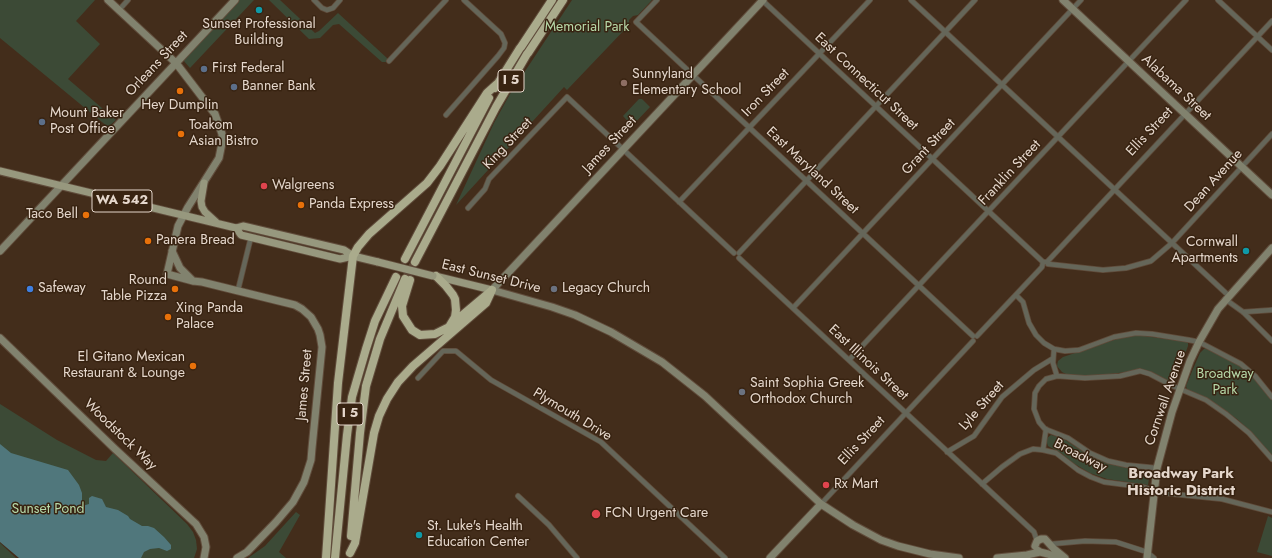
<!DOCTYPE html>
<style>
body{margin:0}
canvas{display:block;background:#432d1b}
</style>
<canvas width="1272" height="558"></canvas>
<script>
const ctx = document.querySelector('canvas').getContext('2d');
ctx.lineJoin = 'round';
function paint(path, color) { ctx.fillStyle = color; ctx.fill(path, 'evenodd'); }
const shape = rows => new Path2D(rows.map(r => 'M' + r).join(''));
function strokePath(path, color, width, dash) { ctx.strokeStyle = color; ctx.lineWidth = width; ctx.lineCap = dash ? 'butt' : 'round'; ctx.setLineDash(dash || []); ctx.stroke(path); }
function drawText(font, color, halo, rows, align = 'center') {
  ctx.font = font + ' Jost,sans-serif'; ctx.lineWidth = 3; ctx.setLineDash([]); ctx.textBaseline = 'middle'; ctx.strokeStyle = halo; ctx.fillStyle = color; for (const [text, x, y, turn = 0] of rows) {
    ctx.save(); ctx.translate(x, y); ctx.rotate((+turn || 0) * Math.PI / 180); ctx.textAlign = isNaN(turn) ? turn : align; if (halo) ctx.strokeText(text, 0, 0); ctx.fillText(text, 0, 0); ctx.restore();
  }
}
const green = shape([
 [0,0,95,0,76,21,100,44,68,79,116,120,108,127,0,38],
 [239,0,254,0,190,68,183,60],
 [269,0,280,0,315,33,319,31,338,13,388,59,386,62,382,62,339,24,333,25,320,38,309,39],
 [572,0,652,0,638,15,633,16,629,20,629,25,567,90,564,87,456,205,494,123,510,94],
 [639,99,642,99,650,107,632,126,623,116],
 [1137,335,1188,342,1188,346,1175,381,1171,382,1154,373,1143,370,1093,376,1068,375,1062,372,1057,366,1058,361,1063,357,1117,339],
 [1204,349,1206,349,1218,354,1245,369,1256,380,1272,399,1272,455,1250,431,1237,419,1215,404,1187,389,1186,386,1193,369,1200,353],
 [0,404,57,440,96,460,106,461,113,453,187,524,193,532,196,540,197,549,194,558,21,558,0,538],
 [1051,435,1062,438,1092,457,1109,464,1128,468,1147,470,1150,472,1148,485,1107,479,1090,473,1073,463,1061,453,1048,446,1047,443,1047,438],
 [296,512,300,515,279,552,286,558,248,558,265,546],
 [1268,516,1272,518,1272,556,1257,552],
 [0,543,16,558,0,558]
]);
const water = shape([
 [0,444,11,453,68,470,79,485,82,493,82,506,89,504,89,498,92,496,102,499,106,507,118,510,128,516,130,519,142,526,148,526,154,528,164,537,171,545,171,549,167,551,159,548,150,549,144,552,141,558,19,558,0,542]
]);
const highwayTunnel = shape([
 [405,279,415,262]
]);
const street = shape([
 [314,0,322,8,327,10,333,8,340,0],
 [657,0,636,22,973,336],
 [762,0,1043,262],
 [911,0,1229,296],
 [1218,0,1272,50],
 [119,10,128,0],
 [389,61,446,0],
 [446,115,498,56,504,48,505,43,501,34,464,0],
 [679,202,870,0],
 [468,208,485,189,489,179,567,97,734,253],
 [739,253,975,0],
 [739,258,1034,532,1037,541],
 [1048,264,1103,270,1126,268,1151,261,1172,243,1272,134],
 [238,290,251,237],
 [1016,295,1023,302,1029,323,1036,335,1044,343,1054,349,1065,351,1079,350,1114,337,1136,333,1152,334,1189,340,1199,342,1241,364,1255,376,1272,397],
 [1225,299,1243,312,1272,341],
 [793,308,1081,0],
 [1243,312,1272,310],
 [977,336,1042,267,1043,262,1047,262,1272,21],
 [1054,349,1053,363,1057,376],
 [849,360,1186,0],
 [418,378,443,351,456,351,491,380,601,442,725,558],
 [1043,450,1046,429],
 [947,452,974,436,1002,397,1034,370,1052,359],
 [1157,468,1126,465,1108,461,1090,453,1068,438,1045,429,1039,422,1034,409,1035,393,1039,386,1046,379,1057,376,1085,378,1120,376,1140,371,1150,374,1173,386,1206,400,1226,414,1249,433,1272,459],
 [982,484,1002,467,1020,454,1033,449,1043,450,1056,453,1078,470,1091,477,1104,482,1143,487,1163,493,1222,499,1272,512],
 [518,496,549,525,577,558],
 [821,504,973,341],
 [1051,544,1085,541,1116,542,1147,552,1154,558]
]);
const secondary = shape([
 [108,0,176,63,215,114,222,134,222,143,219,158,188,207,178,226,167,274,193,281,202,282,295,305,302,309,311,317,318,329,320,335,322,347,312,448,311,460,304,482,293,502,276,522,247,552,237,558],
 [763,0,492,290,552,307,575,315,611,332,662,362,705,396,821,504,853,525,881,540,898,546,930,554,959,558],
 [1063,0,1272,195],
 [0,251,235,0],
 [172,251,180,268,193,281],
 [0,338,115,449,196,524,204,537,206,547,204,558],
 [1035,546,1037,541,1041,539,1045,539,1054,549,1065,558],
 [1037,550,1040,552,1048,554,1058,558],
 [770,558,821,504],
 [997,558,1027,555,1040,552],
 [1147,558,1157,468,1172,412,1190,361,1199,342,1218,309,1272,248]
]);
const primary = shape([
 [0,171,236,228,243,226,344,250,353,256,378,262],
 [204,183,201,201,202,207,205,212,216,222],
 [236,228,241,235,340,259,353,256],
 [435,276,492,290]
]);
const highway = shape([
 [521,47,552,0],
 [528,53,563,0],
 [495,88,520,48],
 [405,259,489,98],
 [415,262,496,107,527,54],
 [410,280,402,306,403,316,412,330,420,335,435,334,449,327,455,317,456,310,455,299,453,295,446,286,436,276],
 [453,323,491,291],
 [351,536,360,433,366,386,380,339,405,279],
 [350,553,355,543,374,433,379,416,387,399,398,382,413,366,486,303,492,290],
 [326,558,338,383,353,256,358,247,369,234,427,183,440,166,487,93,497,84],
 [335,558,347,435,352,397,366,349,375,321,396,277]
]);
const primaryBridge = shape([
 [378,262,433,276]
]);
const markers = [
 [259,10,4,"#0f9aa8"],
 [204,69,4,"#5c6f8a"],
 [624,83,4,"#8d6e63"],
 [234,87,4,"#5c6f8a"],
 [180,91,4,"#e8710a"],
 [42,122,4,"#5c6f8a"],
 [181,134,4,"#e8710a"],
 [264,186,4,"#e0444e"],
 [301,205,4,"#e8710a"],
 [86,215,4,"#e8710a"],
 [148,241,4,"#e8710a"],
 [1246,251,4,"#0f9aa8"],
 [30,289,4,"#3f7fe0"],
 [175,289,4,"#e8710a"],
 [554,289,4,"#6b7280"],
 [168,317,4,"#e8710a"],
 [193,366,4,"#e8710a"],
 [742,392,4,"#6b7280"],
 [826,485,4,"#e0444e"],
 [596,514,5,"#e0444e"],
 [419,535,4,"#0f9aa8"]
];
const shields = [
 [511,81,26],
 [122,201,60],
 [350,414,26]
];
const shieldNames = [
 ["I 5",511,81],
 ["WA 542",122,201],
 ["I 5",350,414]
];
const poiNames = [
 ["Sunset Professional",259,25,"center"],
 ["Building",259,41,"center"],
 ["First Federal",212,69],
 ["Sunnyland",632,75],
 ["Elementary School",632,91],
 ["Banner Bank",242,87],
 ["Hey Dumplin",180,106,"center"],
 ["Mount Baker",50,114],
 ["Post Office",50,130],
 ["Toakom",189,126],
 ["Asian Bistro",189,142],
 ["Walgreens",272,186],
 ["Panda Express",309,205],
 ["Taco Bell",78,215,"right"],
 ["Panera Bread",156,241],
 ["Cornwall",1238,243,"right"],
 ["Apartments",1238,259,"right"],
 ["Round",167,281,"right"],
 ["Table Pizza",167,297,"right"],
 ["Safeway",38,289],
 ["Legacy Church",562,289],
 ["Xing Panda",176,309],
 ["Palace",176,325],
 ["El Gitano Mexican",185,358,"right"],
 ["Restaurant & Lounge",185,374,"right"],
 ["Saint Sophia Greek",750,384],
 ["Orthodox Church",750,400],
 ["Rx Mart",834,485],
 ["FCN Urgent Care",605,514],
 ["St. Luke's Health",427,527],
 ["Education Center",427,543]
];
const parkNames = [
 ["Memorial Park",587,28],
 ["Broadway",1225,375],
 ["Park",1225,391],
 ["Sunset Pond",48,510]
];
const streetNames = [
 ["Orleans Street",157,64,-47],
 ["East Connecticut Street",866,82,43],
 ["Alabama Street",1176,88,43],
 ["Iron Street",766,93,-46],
 ["Ellis Street",1150,132,-47],
 ["King Street",508,144,-47],
 ["James Street",610,145,-47],
 ["Grant Street",929,147,-47],
 ["East Maryland Street",812,171,43],
 ["Franklin Street",1010,173,-47],
 ["Dean Avenue",1214,181,-48],
 ["East Sunset Drive",491,277,14],
 ["East Illinois Street",868,363,43],
 ["James Street",305,385,-85],
 ["Cornwall Avenue",1166,398,-71],
 ["Lyle Street",982,406,-49],
 ["Plymouth Drive",572,415,31],
 ["Woodstock Way",120,435,44],
 ["Ellis Street",862,441,-47],
 ["Broadway",1080,456,27]
];
const neighbourhoodNames = [
 ["Broadway Park",1181,474],
 ["Historic District",1181,491]
];
paint(green, '#3c4a36');
paint(water, '#50777c');
strokePath(highwayTunnel, '#5b4636', 8, [8, 4]);
strokePath(street, '#604c3b', 6);
strokePath(secondary, '#604c3b', 9);
strokePath(primary, '#604c3b', 9);
strokePath(highway, '#604c3b', 10);
strokePath(street, '#656659', 4.5);
strokePath(secondary, '#81826e', 7);
strokePath(primary, '#97987e', 7);
strokePath(highway, '#aaab8c', 8);
strokePath(primaryBridge, '#604c3b', 9, []);
strokePath(primaryBridge, '#97987e', 7);
for (const [x, y, r, color] of markers) { const dot = new Path2D(); dot.arc(x, y, r, 0, 2 * Math.PI); ctx.fillStyle = color; ctx.fill(dot); strokePath(dot, '#382311', 1.5); }
for (const [x, y, w] of shields) { const box = new Path2D(); box.roundRect(x - w / 2, y - 11, w, 22, 3); ctx.fillStyle = '#382311'; ctx.fill(box); strokePath(box, '#e5d7cc', 1); }
drawText('bold 13px', '#e5d7cc', null, shieldNames);
drawText('14px', '#e5d7cc', '#382311', poiNames, 'left');
drawText('14px', '#b7d9a9', '#382311', parkNames);
drawText('14px', '#e5d7cc', '#382311', streetNames);
drawText('bold 15px', '#e5d7cc', '#382311', neighbourhoodNames);
</script>
